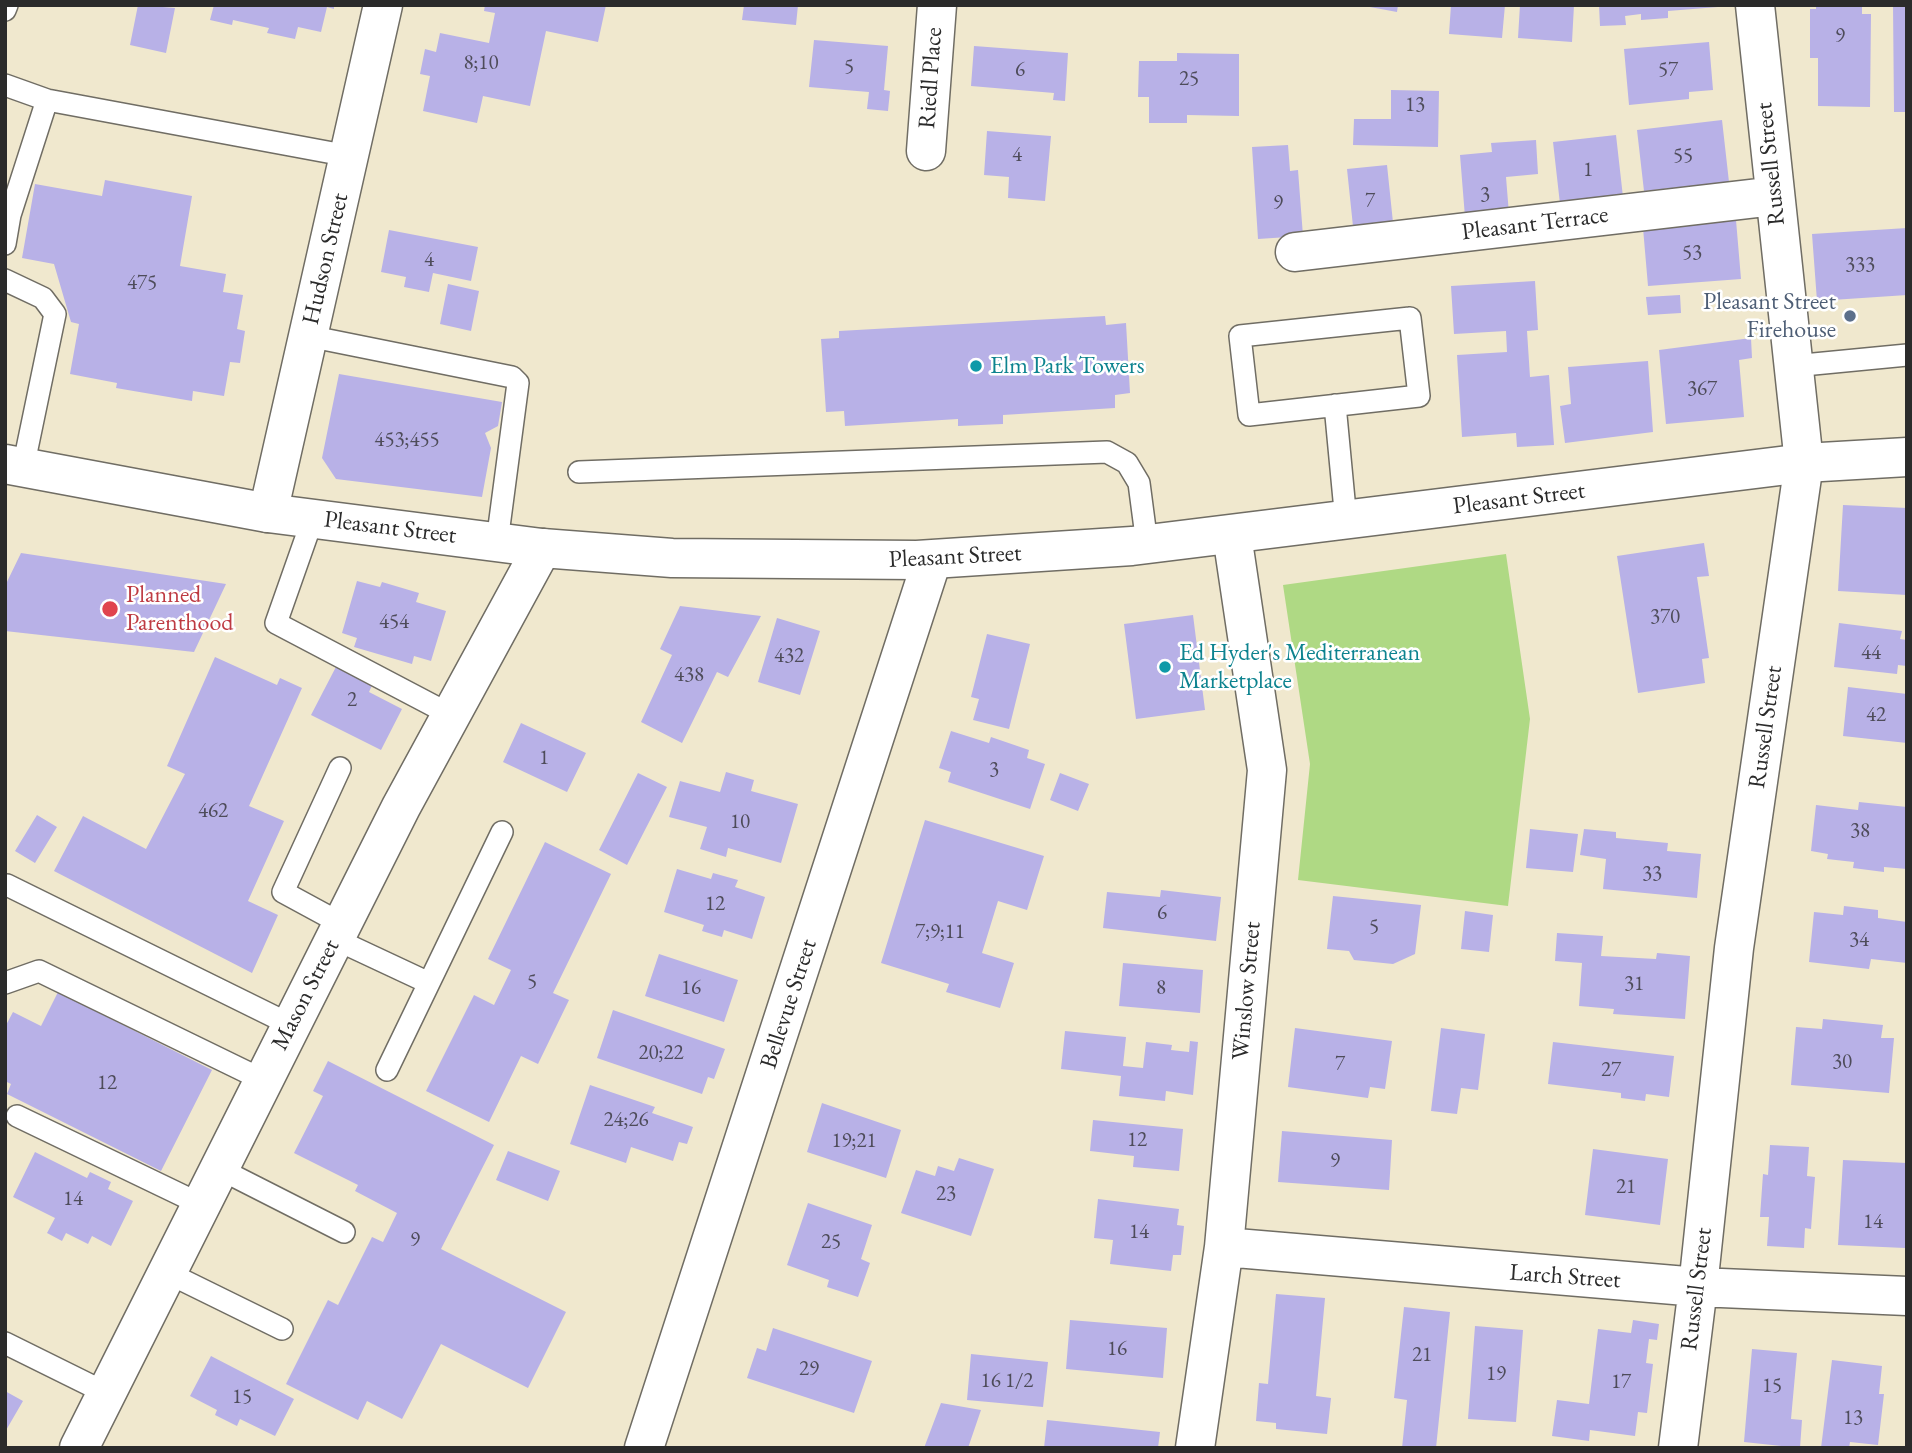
<!DOCTYPE html>
<style>
body{margin:0}
#map{position:relative;width:1912px;height:1453px;overflow:hidden;background:#f0e8ce;font-family:"EB Garamond",serif}
canvas{display:block}
.frame{position:absolute;inset:0;border:7px solid #2b2b2b;pointer-events:none}
</style>
<div id="map">
<canvas width="1912" height="1453"></canvas>
<div class="frame"></div>
</div>
<script>
const ctx = document.querySelector('canvas').getContext('2d');
ctx.lineJoin = 'round';
function paint(path, color) { ctx.fillStyle = color; ctx.fill(path, 'evenodd'); }
const shape = rows => new Path2D(rows.map(r => 'M' + r).join(''));
function strokePath(path, color, width, dash) { ctx.strokeStyle = color; ctx.lineWidth = width; ctx.lineCap = dash ? 'butt' : 'round'; ctx.setLineDash(dash || []); ctx.stroke(path); }
function drawText(font, color, halo, rows, align = 'center') {
  ctx.font = font + ' "EB Garamond",serif'; ctx.lineWidth = 5; ctx.setLineDash([]); ctx.textBaseline = 'middle'; ctx.strokeStyle = halo; ctx.fillStyle = color; for (const [text, x, y, turn = 0] of rows) {
    ctx.save(); ctx.translate(x, y); ctx.rotate((+turn || 0) * Math.PI / 180); ctx.textAlign = isNaN(turn) ? turn : align; if (halo) ctx.strokeText(text, 0, 0); ctx.fillText(text, 0, 0); ctx.restore();
  }
}
const green = shape([
 [1506,554,1530,719,1508,906,1298,880,1310,764,1283,585]
]);
const building = shape([
 [138,5,175,8,166,53,130,45],
 [214,5,334,5,334,9,327,7,321,32,298,27,295,39,267,33,269,28,233,20,232,25,210,20],
 [485,5,606,5,598,42,546,31,530,106,483,96,477,123,423,111,430,76,420,74,425,49,436,52,440,33,489,43,495,13,484,11],
 [744,5,798,5,796,25,742,20],
 [1359,5,1398,5,1397,12],
 [1451,5,1505,5,1502,38,1449,34],
 [1520,5,1574,5,1572,42,1518,38],
 [1599,5,1718,5,1718,7,1668,11,1668,18,1641,20,1641,14,1625,16,1626,25,1600,26],
 [1816,5,1862,5,1862,14,1871,14,1870,107,1818,106,1818,58,1810,58,1810,9,1816,9],
 [1893,5,1907,5,1907,112,1894,112],
 [814,40,888,46,884,90,890,91,888,111,867,109,869,92,809,87],
 [1709,42,1713,90,1689,92,1689,99,1629,105,1624,49],
 [974,46,1068,53,1065,101,1053,100,1054,93,971,86],
 [1177,53,1239,54,1239,116,1187,115,1187,123,1149,123,1149,97,1138,97,1139,61,1177,61],
 [1391,90,1439,91,1438,147,1353,145,1354,119,1391,119],
 [1722,120,1729,182,1644,191,1637,130],
 [987,131,1051,136,1045,201,1008,198,1009,177,984,175],
 [1616,135,1623,197,1560,204,1553,142],
 [1536,140,1538,174,1506,177,1509,214,1465,217,1460,155,1492,152,1491,143],
 [1288,145,1290,171,1298,170,1303,236,1258,239,1252,147],
 [1387,165,1394,232,1354,236,1347,169],
 [105,180,192,196,180,266,226,274,223,292,243,295,237,329,245,331,240,363,230,362,224,396,193,391,192,401,116,388,117,383,70,374,79,324,71,322,54,264,22,258,35,184,102,196],
 [1736,220,1741,279,1648,286,1643,228],
 [1907,228,1907,295,1817,301,1812,234],
 [389,230,478,247,471,281,433,273,429,292,404,287,406,277,381,272],
 [1535,281,1538,330,1527,331,1530,377,1549,375,1554,445,1517,447,1516,433,1462,437,1457,355,1507,352,1506,331,1454,334,1451,286],
 [448,284,479,291,471,331,440,324],
 [1680,295,1681,313,1648,315,1646,297],
 [1105,316,1106,325,1126,323,1130,393,1115,395,1115,408,1003,415,1003,424,958,426,958,419,845,426,844,411,826,412,821,339,839,338,839,331],
 [1751,338,1752,358,1739,360,1744,417,1666,424,1659,350],
 [1648,361,1653,432,1565,443,1560,406,1571,404,1568,367],
 [339,374,502,402,498,426,485,433,491,448,482,497,336,479,322,458],
 [1843,505,1907,508,1907,595,1838,591],
 [1704,543,1709,576,1697,577,1709,658,1702,659,1705,683,1638,693,1617,556],
 [21,553,226,584,194,652,5,631,5,586],
 [357,581,380,587,382,582,419,593,416,602,446,611,431,661,414,656,412,664,354,647,357,638,342,633],
 [680,606,761,616,728,677,717,672,682,743,641,722,672,655,660,649],
 [1193,615,1205,710,1136,719,1124,624],
 [777,618,820,631,800,695,758,682],
 [1839,623,1902,631,1900,639,1907,640,1907,666,1898,665,1897,674,1834,667],
 [987,634,1030,644,1009,729,973,720,979,699,971,697],
 [215,657,277,685,280,678,302,688,249,806,284,821,248,901,278,915,252,973,54,871,83,816,146,849,185,774,167,766],
 [338,663,374,681,369,692,402,709,381,750,311,715],
 [1848,687,1907,694,1907,743,1843,736],
 [521,723,586,753,567,792,503,762],
 [951,731,989,743,991,737,1029,750,1027,758,1045,764,1030,809,948,782,951,772,939,768],
 [726,772,754,780,751,791,798,804,781,863,728,848,726,857,700,849,707,827,669,817,680,781,720,792],
 [638,773,667,787,627,865,599,850],
 [1060,773,1089,784,1078,811,1050,800],
 [1859,802,1907,807,1907,869,1884,867,1884,872,1853,868,1854,862,1827,859,1828,854,1811,851,1816,805,1858,810],
 [37,815,57,827,35,863,15,851],
 [925,820,1044,856,1027,910,998,901,982,953,1014,963,1000,1008,946,992,949,984,881,963],
 [1530,829,1578,834,1573,872,1526,868],
 [1584,829,1616,832,1616,838,1668,843,1667,851,1701,854,1697,898,1603,889,1606,859,1580,855],
 [545,842,611,874,553,993,569,1000,538,1064,521,1056,489,1122,426,1091,474,995,494,1005,511,970,488,959],
 [677,869,711,879,713,873,738,880,735,887,765,897,752,939,724,930,722,937,702,931,704,925,664,912],
 [1161,890,1221,897,1216,941,1103,928,1107,892,1160,897],
 [1333,896,1421,905,1415,954,1393,964,1354,960,1349,951,1327,949],
 [1844,906,1878,910,1878,918,1907,922,1907,963,1871,959,1869,969,1809,962,1814,912,1843,915],
 [1465,911,1493,915,1489,952,1461,949],
 [1557,933,1603,936,1601,956,1656,959,1657,953,1690,956,1685,1019,1613,1014,1614,1009,1579,1006,1582,963,1555,961],
 [659,954,738,980,724,1022,645,996],
 [1123,963,1203,970,1200,1013,1119,1006],
 [58,992,212,1070,161,1171,7,1094,11,1084,5,1081,5,1027,13,1012,41,1026],
 [613,1010,725,1049,714,1079,708,1077,702,1094,597,1058],
 [1823,1019,1883,1025,1881,1038,1894,1038,1889,1093,1791,1085,1796,1027,1822,1029],
 [1295,1028,1392,1041,1385,1089,1370,1087,1368,1098,1288,1087],
 [1441,1028,1485,1034,1478,1090,1461,1088,1457,1114,1431,1111],
 [1065,1031,1126,1037,1123,1066,1143,1068,1146,1042,1172,1045,1171,1050,1189,1052,1190,1041,1198,1042,1193,1095,1166,1091,1165,1101,1119,1096,1121,1076,1061,1069],
 [1553,1042,1674,1056,1669,1097,1646,1094,1645,1101,1621,1098,1621,1093,1548,1084],
 [328,1061,494,1145,441,1249,566,1312,528,1388,441,1344,402,1419,367,1401,358,1420,286,1384,328,1300,338,1305,372,1237,383,1242,397,1213,355,1191,358,1185,294,1153,323,1096,313,1091],
 [590,1085,655,1107,652,1113,693,1127,687,1144,679,1142,673,1161,631,1147,626,1163,570,1144],
 [822,1103,901,1130,886,1178,807,1152],
 [1093,1120,1183,1129,1179,1171,1133,1167,1134,1156,1090,1151],
 [1282,1131,1392,1140,1389,1190,1278,1182],
 [1770,1145,1809,1147,1807,1176,1815,1177,1811,1229,1805,1228,1804,1248,1767,1246,1769,1217,1760,1217,1763,1174,1768,1175],
 [1593,1149,1668,1159,1660,1225,1585,1215],
 [508,1151,560,1171,548,1201,496,1180],
 [35,1152,87,1178,90,1172,111,1182,108,1189,133,1201,111,1246,92,1236,88,1244,66,1233,62,1241,47,1233,55,1218,13,1197],
 [959,1158,994,1169,971,1236,901,1213,916,1170,935,1176,938,1166,954,1171],
 [1843,1160,1907,1163,1905,1248,1838,1245],
 [1098,1199,1179,1209,1177,1225,1184,1226,1181,1255,1173,1255,1171,1271,1110,1264,1113,1240,1094,1238],
 [808,1203,872,1225,861,1259,870,1263,858,1297,827,1287,829,1280,787,1265],
 [1276,1294,1325,1298,1316,1396,1331,1398,1327,1434,1276,1429,1276,1423,1256,1421,1259,1383,1268,1384],
 [1404,1307,1450,1312,1436,1448,1402,1448,1407,1400,1394,1398],
 [1070,1320,1167,1328,1163,1378,1066,1369],
 [1633,1320,1659,1324,1657,1340,1649,1339,1646,1363,1653,1364,1647,1413,1638,1412,1635,1436,1590,1430,1589,1441,1552,1436,1557,1400,1589,1404,1598,1329,1631,1333],
 [1475,1326,1523,1330,1516,1422,1468,1419],
 [773,1328,872,1361,854,1413,747,1378,757,1348,766,1351],
 [1752,1349,1797,1353,1791,1419,1802,1420,1800,1448,1744,1442],
 [971,1354,1048,1362,1043,1407,967,1400],
 [211,1356,294,1399,275,1436,240,1419,237,1426,215,1415,217,1410,190,1396],
 [1832,1360,1882,1366,1879,1394,1884,1394,1878,1445,1850,1442,1849,1448,1821,1448],
 [5,1391,23,1401,5,1432],
 [941,1403,981,1410,968,1448,924,1448],
 [1047,1420,1160,1432,1158,1448,1044,1448]
]);
const lane = shape([
 [5,10,7,5],
 [5,85,47,100,349,156],
 [5,244,10,215,47,100],
 [5,280,43,298,55,314,23,468],
 [1410,318,1419,396,1249,415,1240,336,1410,318],
 [308,336,512,377,518,383,497,542],
 [1793,366,1907,355],
 [1335,405,1346,521],
 [579,472,1107,452,1127,463,1139,483,1147,544],
 [313,518,276,623,451,715],
 [340,768,283,892,342,924],
 [7,885,291,1025],
 [335,939,429,983],
 [5,983,39,971,263,1080],
 [387,1070,502,832],
 [17,1116,200,1204],
 [218,1168,344,1232],
 [166,1272,282,1329],
 [5,1343,106,1393]
]);
const street = shape([
 [926,151,937,5],
 [1295,252,1775,196],
 [268,513,383,5],
 [1224,1247,1698,1287,1907,1296],
 [79,1448,401,807,542,548],
 [644,1448,932,560],
 [1195,1448,1224,1247,1267,770,1232,535],
 [1678,1448,1698,1287,1734,948,1804,463,1755,5]
]);
const secondary = shape([
 [5,464,268,513,542,548,672,558,917,560,1132,546,1804,463,1907,457]
]);
const markers = [
 [1850,316,7,"#5c6f8a"],
 [976,366,7,"#0f9aa8"],
 [110,609,9,"#e0444e"],
 [1165,667,7,"#0f9aa8"]
];
const numberNames = [
 ["9",1840,36],
 ["8;10",481,63],
 ["5",849,67],
 ["6",1020,70],
 ["57",1668,70],
 ["25",1189,79],
 ["13",1415,105],
 ["4",1017,155],
 ["55",1683,156],
 ["1",1588,170],
 ["3",1485,195],
 ["7",1370,201],
 ["9",1278,203],
 ["53",1692,253],
 ["4",429,260],
 ["333",1860,265],
 ["475",142,283],
 ["367",1702,389],
 ["453;455",407,440],
 ["370",1665,617],
 ["454",394,622],
 ["44",1871,653],
 ["432",789,656],
 ["438",689,675],
 ["2",352,700],
 ["42",1876,715],
 ["1",544,758],
 ["3",994,770],
 ["462",213,811],
 ["10",740,822],
 ["38",1860,831],
 ["33",1652,874],
 ["12",715,904],
 ["6",1162,913],
 ["5",1374,927],
 ["7;9;11",940,932],
 ["34",1859,940],
 ["5",532,982],
 ["31",1634,984],
 ["16",691,988],
 ["8",1161,988],
 ["20;22",661,1053],
 ["30",1842,1062],
 ["7",1340,1064],
 ["27",1611,1070],
 ["12",107,1083],
 ["24;26",626,1120],
 ["12",1137,1140],
 ["19;21",854,1141],
 ["9",1335,1161],
 ["21",1626,1187],
 ["23",946,1194],
 ["14",73,1199],
 ["14",1873,1222],
 ["14",1139,1232],
 ["9",415,1240],
 ["25",831,1242],
 ["16",1117,1349],
 ["21",1422,1355],
 ["29",809,1369],
 ["19",1496,1374],
 ["16 1/2",1007,1381],
 ["17",1621,1382],
 ["15",1772,1386],
 ["15",242,1397],
 ["13",1853,1418]
];
const streetNames = [
 ["Riedl Place",931,78,-86],
 ["Russell Street",1771,164,-96],
 ["Pleasant Terrace",1535,224,-7],
 ["Hudson Street",326,259,-77],
 ["Pleasant Street",1519,499,-7],
 ["Pleasant Street",390,528,7],
 ["Pleasant Street",955,557,-3],
 ["Russell Street",1766,727,-82],
 ["Winslow Street",1247,991,-85],
 ["Mason Street",306,995,-63],
 ["Bellevue Street",789,1004,-72],
 ["Larch Street",1565,1277,4],
 ["Russell Street",1697,1289,-83]
];
const serviceNames = [
 ["Pleasant Street",1836,302],
 ["Firehouse",1836,330]
];
const cultureNames = [
 ["Elm Park Towers",990,366],
 ["Ed Hyder's Mediterranean",1179,653],
 ["Marketplace",1179,681]
];
const healthNames = [
 ["Planned",126,595],
 ["Parenthood",126,623]
];
paint(green, '#afd984');
paint(building, '#b8b1e7');
strokePath(lane, '#706d64', 24);
strokePath(street, '#706d64', 41);
strokePath(secondary, '#706d64', 41);
strokePath(lane, '#fff', 21);
strokePath(street, '#fff', 38);
strokePath(secondary, '#fff', 38);
for (const [x, y, r, color] of markers) { const dot = new Path2D(); dot.arc(x, y, r, 0, 2 * Math.PI); ctx.fillStyle = color; ctx.fill(dot); strokePath(dot, '#fff', 2.5); }
drawText('21px', '#4e4c5a', null, numberNames);
drawText('24px', '#2b2b2b', '#fff', streetNames);
drawText('24px', '#4e5e75', '#fff', serviceNames, 'right');
drawText('24px', '#0d838f', '#fff', cultureNames, 'left');
drawText('24px', '#be3a42', '#fff', healthNames, 'left');
</script>
